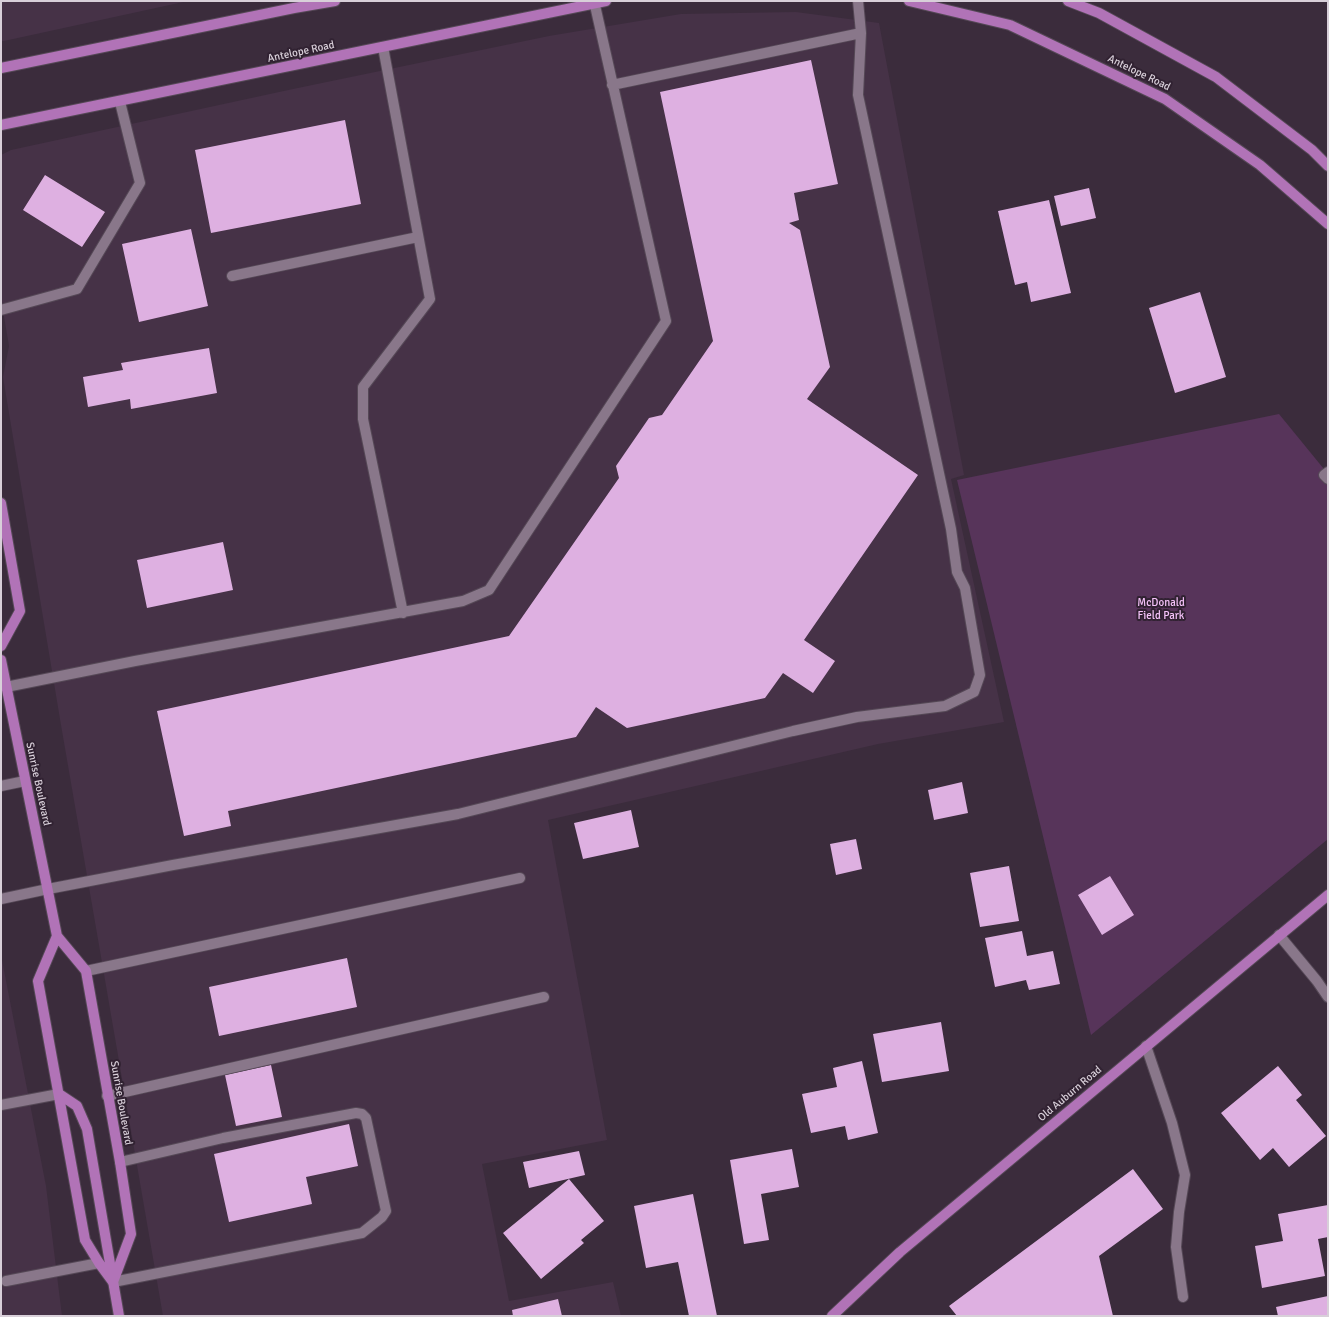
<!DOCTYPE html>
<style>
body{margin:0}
#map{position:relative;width:1329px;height:1317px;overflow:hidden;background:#3b2c3c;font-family:Signika,sans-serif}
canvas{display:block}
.frame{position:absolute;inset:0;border:2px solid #d8cfd9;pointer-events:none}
</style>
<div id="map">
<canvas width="1329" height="1317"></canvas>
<div class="frame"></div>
</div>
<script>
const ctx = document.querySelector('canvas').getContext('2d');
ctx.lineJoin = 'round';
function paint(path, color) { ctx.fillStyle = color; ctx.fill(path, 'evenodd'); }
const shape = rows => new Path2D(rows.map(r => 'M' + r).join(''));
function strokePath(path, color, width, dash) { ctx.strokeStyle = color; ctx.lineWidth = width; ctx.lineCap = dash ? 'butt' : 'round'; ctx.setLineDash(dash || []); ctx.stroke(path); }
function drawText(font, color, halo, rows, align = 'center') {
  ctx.font = font + ' Signika,sans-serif'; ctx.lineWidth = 4; ctx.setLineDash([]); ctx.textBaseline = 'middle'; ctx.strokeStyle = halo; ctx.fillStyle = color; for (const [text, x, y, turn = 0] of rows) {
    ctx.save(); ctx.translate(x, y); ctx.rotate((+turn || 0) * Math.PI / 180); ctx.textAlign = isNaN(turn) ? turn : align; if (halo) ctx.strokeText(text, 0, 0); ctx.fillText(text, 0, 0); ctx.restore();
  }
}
const built = shape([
 [1,1,188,1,4,41,1,41],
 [796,12,879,23,964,475,951,479,1004,722,878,744,548,820,607,1140,482,1164,509,1301,613,1282,621,1316,163,1316,61,725,3,377,9,346,1,299,1,155,11,150,293,89,549,36,681,14],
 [1,955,46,1186,62,1316,1,1316]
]);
const green = shape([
 [1279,414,1328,474,1328,839,1091,1035,957,480]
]);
const building = shape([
 [811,60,838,184,794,193,799,220,789,223,800,230,830,367,807,399,918,475,804,640,835,661,813,693,783,673,765,698,627,728,596,707,576,737,228,811,231,826,184,836,157,711,509,636,619,478,616,466,649,418,662,415,713,341,660,92],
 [345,120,361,204,211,233,195,150],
 [45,175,105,212,82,247,23,210],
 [1089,188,1096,218,1061,226,1054,196],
 [1049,200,1071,293,1031,302,1027,282,1015,285,998,211],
 [191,229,208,306,139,322,122,244],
 [1200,292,1226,377,1175,393,1149,308],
 [209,348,217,393,131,409,130,399,88,407,83,377,123,370,121,363],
 [223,542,233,590,147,608,137,560],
 [962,782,968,813,934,820,928,790],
 [631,810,639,847,583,859,574,823],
 [856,839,862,869,836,875,830,844],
 [1009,866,1019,921,980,927,970,873],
 [1110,876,1134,915,1102,935,1078,895],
 [1022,931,1027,956,1053,951,1060,984,1029,990,1026,980,995,987,985,938],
 [347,958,357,1007,219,1036,209,987],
 [941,1022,949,1071,882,1082,873,1034],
 [862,1061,878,1133,848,1140,845,1126,811,1133,802,1094,837,1087,833,1068],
 [271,1065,282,1117,236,1126,225,1075],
 [1278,1066,1302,1095,1296,1100,1326,1136,1289,1167,1273,1148,1260,1160,1221,1113],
 [349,1124,358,1166,306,1177,312,1204,229,1222,214,1154],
 [792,1149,799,1187,761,1194,769,1240,744,1244,730,1160],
 [579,1151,585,1175,529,1188,523,1162],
 [1133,1169,1163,1209,1099,1256,1113,1316,957,1316,949,1306],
 [569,1179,604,1221,581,1240,584,1243,541,1279,503,1233],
 [693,1194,717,1316,689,1316,678,1262,646,1268,634,1206],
 [1328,1205,1328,1237,1318,1239,1325,1276,1262,1288,1255,1246,1283,1241,1278,1214],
 [1328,1296,1328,1316,1278,1316,1276,1307],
 [558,1299,562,1316,513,1316,512,1310]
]);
const minor = shape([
 [383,47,430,299,363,387,363,419,403,613],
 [612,85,861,33],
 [232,276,418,237],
 [1,310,77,289,140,183,120,102],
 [1328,472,1324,475,1328,479],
 [6,687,135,661,463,601,489,590,666,321,594,1],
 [1,786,25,781],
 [1,899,48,889,173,865,458,814,793,731,857,717,945,706,974,692,980,675,965,588,957,572,951,529,858,95,861,33,858,1],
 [1279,935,1317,981,1328,997],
 [86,971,520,878],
 [1146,1046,1172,1123,1185,1175,1179,1212,1176,1247,1183,1297],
 [107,1096,544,997],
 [1,1105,59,1094],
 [6,1281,99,1263],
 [113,1282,362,1233,382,1217,386,1211,366,1118,362,1114,356,1113,223,1138,120,1162]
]);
const major = shape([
 [909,1,1010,25,1165,99,1260,165,1328,224],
 [1068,1,1099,13,1216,77,1312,150,1328,166],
 [1,68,294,8,335,1],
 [1,125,606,1],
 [1,503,20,611,1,646],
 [1,660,57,936,86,971,120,1162,131,1234,113,1282],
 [57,936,38,981,85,1240,99,1263,113,1282],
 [59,1094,77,1106,87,1129,119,1316],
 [832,1316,900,1252,1328,895]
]);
const streetNames = [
 ["Antelope Road",301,52,-12],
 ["Antelope Road",1139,73,26],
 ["Sunrise Boulevard",38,784,78],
 ["Old Auburn Road",1070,1094,-40],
 ["Sunrise Boulevard",121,1103,80]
];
const parkNames = [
 ["McDonald",1161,603],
 ["Field Park",1161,616]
];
paint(built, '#463247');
paint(green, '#57345a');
paint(building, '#deb0e1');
strokePath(minor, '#554856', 12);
strokePath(major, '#554856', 12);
strokePath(minor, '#89778a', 10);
strokePath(major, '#b173b7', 10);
drawText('11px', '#d8cfd9', '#312232', streetNames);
drawText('11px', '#f5c2f9', '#312232', parkNames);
</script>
